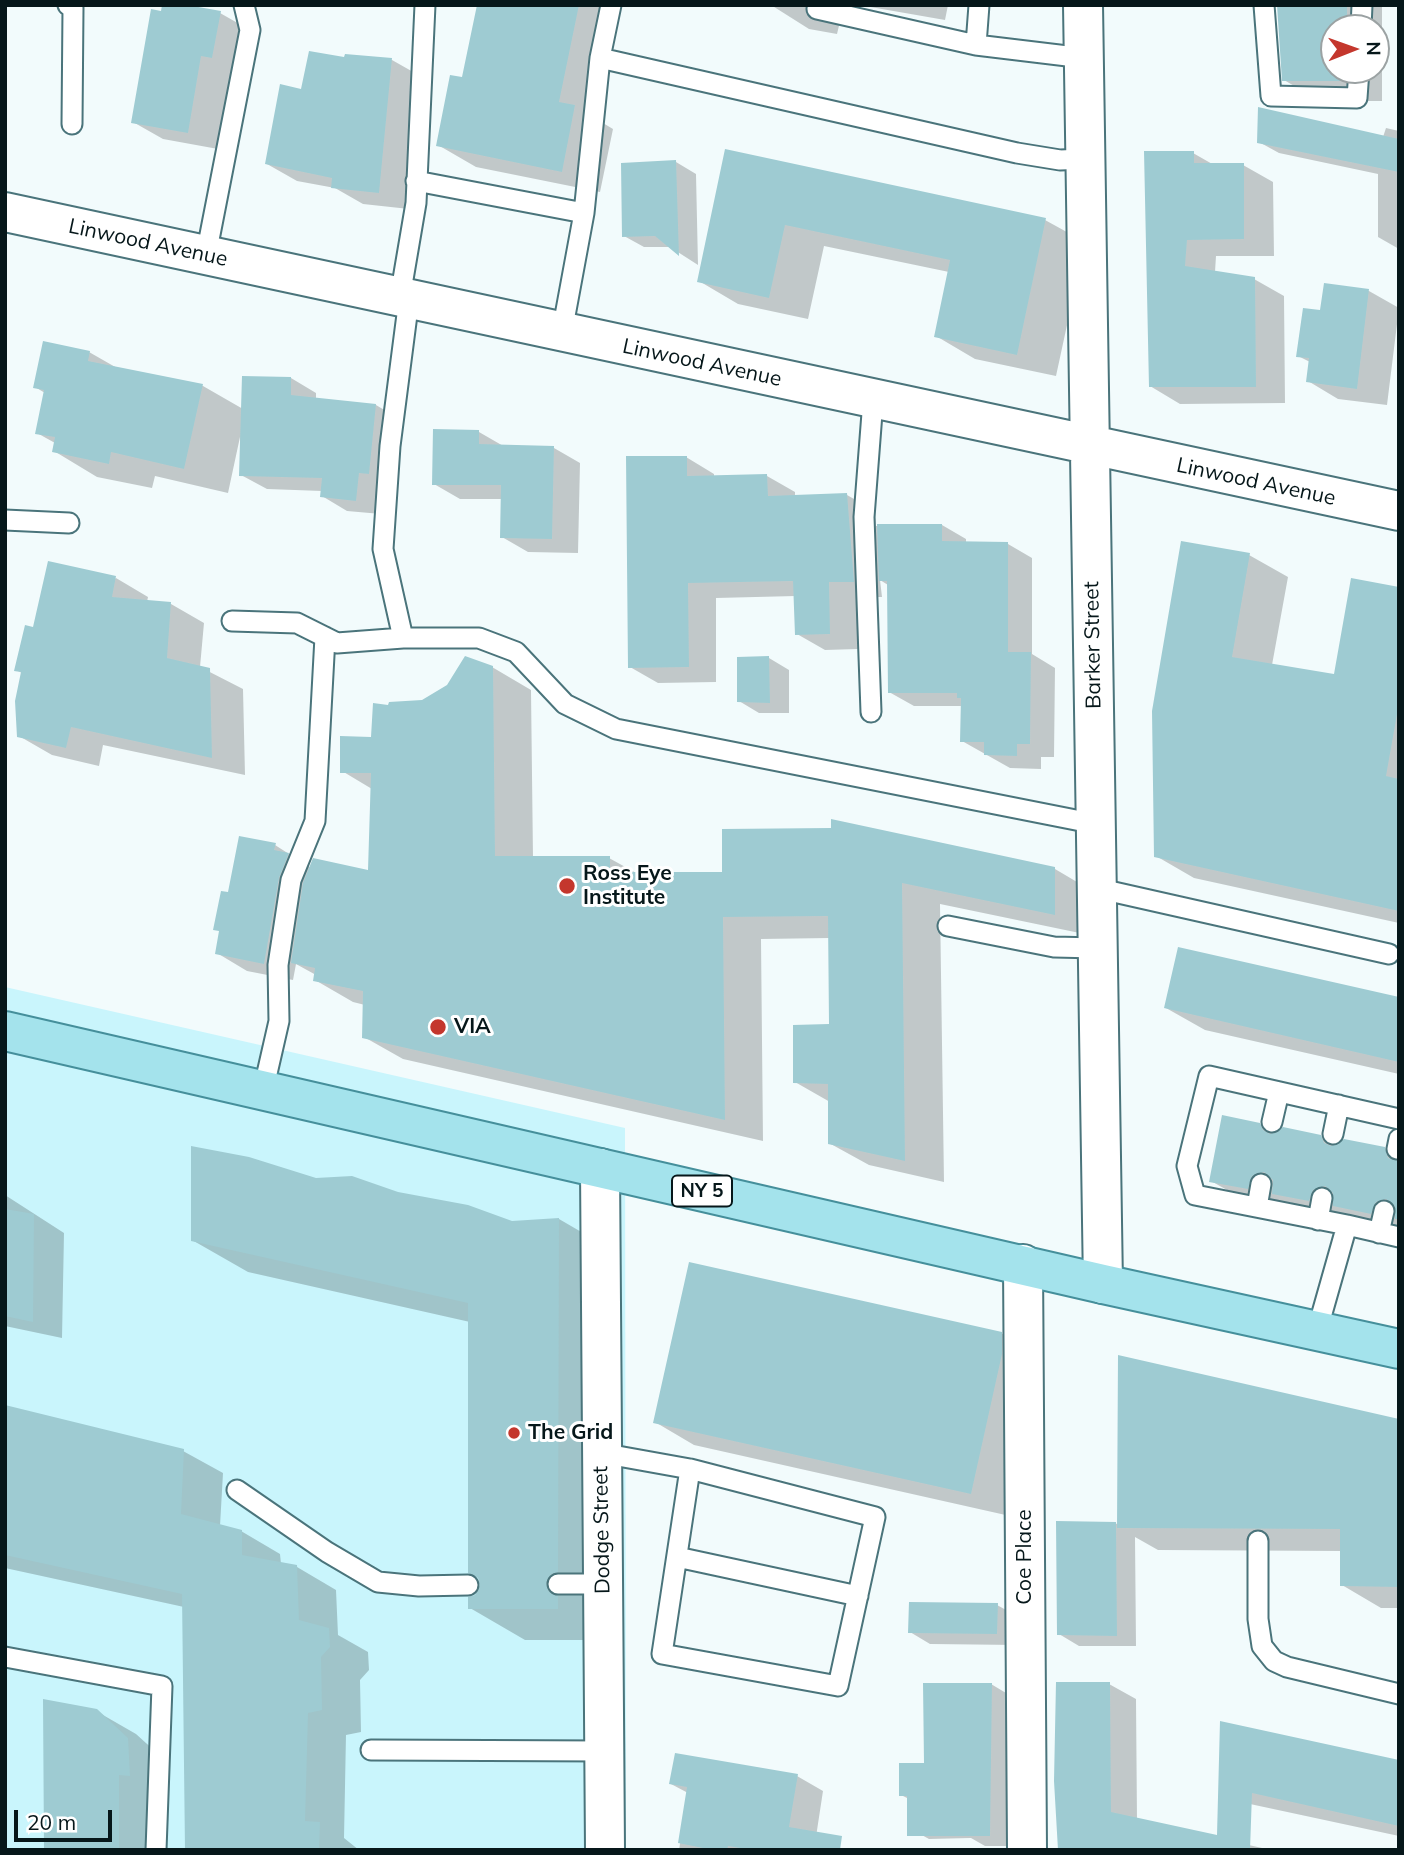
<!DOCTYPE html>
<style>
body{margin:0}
#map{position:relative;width:1404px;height:1855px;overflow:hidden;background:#f2fbfc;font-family:Mulish,sans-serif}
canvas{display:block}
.frame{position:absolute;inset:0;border:7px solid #06171a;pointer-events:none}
.north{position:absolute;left:1320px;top:14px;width:70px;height:70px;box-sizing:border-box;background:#fff;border:2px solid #9ba2a3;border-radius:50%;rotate:89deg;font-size:19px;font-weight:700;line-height:28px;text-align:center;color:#06171a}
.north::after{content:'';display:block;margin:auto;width:24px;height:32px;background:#c4372d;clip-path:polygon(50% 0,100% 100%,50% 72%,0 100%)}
.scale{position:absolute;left:14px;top:1810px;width:98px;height:32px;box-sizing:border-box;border:4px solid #06171a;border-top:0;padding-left:9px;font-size:21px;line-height:24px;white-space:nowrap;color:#06171a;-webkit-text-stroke:5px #fff;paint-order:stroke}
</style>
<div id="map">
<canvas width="1404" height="1855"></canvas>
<div class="frame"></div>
<div class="north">N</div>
<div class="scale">20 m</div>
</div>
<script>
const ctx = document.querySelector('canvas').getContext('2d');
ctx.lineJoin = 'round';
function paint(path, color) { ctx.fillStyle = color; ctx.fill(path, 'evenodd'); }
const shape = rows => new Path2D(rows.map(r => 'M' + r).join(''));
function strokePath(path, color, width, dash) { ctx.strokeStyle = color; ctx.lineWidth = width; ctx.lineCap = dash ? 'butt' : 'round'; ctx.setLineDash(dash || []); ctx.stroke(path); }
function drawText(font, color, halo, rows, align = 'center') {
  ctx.font = font + ' Mulish,sans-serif'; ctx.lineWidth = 6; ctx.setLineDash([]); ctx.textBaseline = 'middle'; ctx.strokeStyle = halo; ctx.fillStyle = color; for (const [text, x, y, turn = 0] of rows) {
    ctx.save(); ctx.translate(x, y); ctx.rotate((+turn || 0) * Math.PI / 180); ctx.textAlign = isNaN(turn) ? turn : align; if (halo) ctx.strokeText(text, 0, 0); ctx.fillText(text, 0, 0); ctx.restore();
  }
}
const built = shape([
 [5,987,625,1128,626,1850,5,1850]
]);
const shadow = shape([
 [478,5,621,5,598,120,613,129,600,192,476,167,438,145,463,79],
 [771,5,844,5,837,34,809,29],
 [859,5,948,5,945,20],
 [1279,5,1382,5,1382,101,1320,101,1284,80],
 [1334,28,1376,28,1376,70,1334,70],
 [220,13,250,30,242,74,231,72,218,149,163,139,133,122],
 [346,56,392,60,422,77,409,209,363,204,335,188,297,181,267,164,303,91,346,59],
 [1386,128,1399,131,1399,249,1378,237,1378,174,1279,153,1259,142,1383,137],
 [726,151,1045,220,1085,242,1056,376,975,359,936,336,949,272,824,246,808,319,738,304,699,281],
 [1193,153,1214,165,1243,165,1273,182,1274,256,1216,256,1215,272,1254,279,1284,296,1285,403,1180,404,1150,386],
 [676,162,696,174,698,265,670,247,644,247,624,236],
 [1325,285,1369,291,1399,308,1387,405,1338,399,1308,381,1310,362,1298,356,1321,312],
 [89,352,117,368,203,386,243,409,291,378,316,393,316,399,376,405,401,420,381,514,347,511,322,496,322,491,267,489,241,475,240,437,228,493,155,476,152,488,97,477,54,451,55,443,37,433,45,393,35,387],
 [479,432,505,447,554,448,580,463,578,553,528,552,502,537,502,499,460,499,434,484],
 [686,457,714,474,714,477,767,476,795,492,795,497,847,495,875,511,876,526,942,525,966,539,966,544,1008,544,1032,558,1032,654,1055,668,1054,757,1041,757,1041,769,1010,768,962,741,962,706,914,706,889,692,888,585,880,580,882,597,856,597,858,649,825,650,797,634,796,596,716,598,716,682,658,683,630,667],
 [1249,555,1288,577,1272,665,1335,676,1399,588,1399,923,1194,878,1156,856],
 [116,578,148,597,147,602,171,604,204,623,200,667,243,689,245,775,103,745,99,766,52,755,19,736,22,673,16,670,34,629],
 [769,658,789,670,789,713,759,713,739,701],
 [492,667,531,690,533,858,609,858,638,874,1055,869,1094,892,1094,936,940,904,944,1182,869,1165,829,1143,830,1102,795,1082,831,1026,830,938,761,939,763,1141,403,1059,364,1037,365,1005,353,1002,315,980,316,975,296,964,293,980,247,971,217,953,229,894,275,845,311,868,369,872,372,789,342,771,373,739,389,707,423,702],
 [1399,999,1399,1074,1205,1030,1166,1008],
 [1259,1124,1275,1133,1320,1137,1336,1145,1384,1149,1399,1157,1399,1233,1374,1228,1351,1215,1348,1223,1313,1216,1290,1202,1287,1211,1250,1203,1211,1181],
 [316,1180,398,1194,512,1223,559,1219,614,1251,613,1640,525,1640,470,1608,482,1586,470,1322,248,1272,192,1240],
 [5,1195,64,1233,62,1338,5,1326],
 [1001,1333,1040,1356,1010,1516,694,1445,655,1422],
 [5,1407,183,1451,223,1473,220,1526,241,1531,280,1554,281,1564,297,1567,336,1590,338,1635,368,1652,369,1670,360,1680,361,1732,346,1735,344,1838,359,1850,188,1850,184,1607,5,1568],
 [1399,1421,1399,1608,1381,1608,1342,1585,1342,1551,1158,1550,1135,1537,1136,1646,1079,1646,1059,1634,1115,1523,1119,1525],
 [997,1605,1017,1616,1017,1645,930,1644,910,1632],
 [991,1684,1011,1696,1010,1846,985,1846,971,1838,929,1839,909,1828,909,1799,901,1795],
 [1109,1684,1136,1699,1137,1820,1271,1850,1059,1850],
 [96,1711,136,1734,167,1762,169,1797,157,1796,158,1850,46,1850],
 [1399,1763,1399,1836,1250,1804,1220,1787],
 [797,1776,823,1791,814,1850,679,1850,688,1793,671,1784]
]);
const building = shape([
 [162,5,187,5,221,11,212,58,201,56,188,133,131,123,151,9,161,11],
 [477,5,579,5,559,102,575,105,562,172,436,146,450,75,462,77],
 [1277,5,1347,5,1347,28,1334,28,1334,70,1347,70,1346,81,1282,81],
 [309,51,344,57,345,54,392,58,379,193,331,188,332,178,265,164,280,84,301,89],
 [1258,107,1399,139,1399,172,1257,143],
 [725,149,1046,218,1017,355,934,337,950,260,785,225,769,298,697,282],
 [1144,151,1194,151,1194,163,1244,163,1244,239,1187,240,1185,266,1255,277,1256,387,1149,387],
 [676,160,679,256,655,236,622,237,621,163],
 [1324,283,1369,289,1357,389,1306,382,1309,358,1296,357,1303,308,1320,310],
 [43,341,90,351,88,361,203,384,184,469,111,452,109,464,52,452,55,437,35,434,44,390,33,388],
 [242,376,291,377,291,395,376,404,369,474,359,473,356,501,320,497,322,478,239,476],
 [433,429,479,430,479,444,554,446,552,539,500,538,501,485,432,485],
 [626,456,687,456,687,476,767,474,768,496,847,493,854,582,829,582,830,634,795,635,793,581,688,583,689,667,628,668],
 [877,524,942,524,942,541,1008,542,1008,652,1031,652,1030,744,1017,744,1017,756,984,755,984,742,960,742,961,698,957,698,957,693,888,693,887,581,879,581],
 [1181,541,1250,553,1232,657,1334,674,1351,578,1399,587,1399,703,1386,776,1399,779,1399,911,1154,857,1152,711],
 [48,561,116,576,112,597,171,602,167,658,210,668,212,758,71,727,66,748,17,737,15,701,21,672,14,671,25,625,33,627],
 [465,656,493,666,495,856,610,856,610,872,722,872,722,829,831,828,831,819,1055,867,1055,915,902,883,905,1161,828,1144,828,1084,793,1083,793,1025,829,1024,828,916,723,917,725,1120,362,1038,363,991,313,981,315,968,291,963,303,883,313,858,368,870,371,773,340,773,340,736,371,737,373,703,388,705,389,702,422,700,447,685],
 [769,656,770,703,737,702,737,657],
 [239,836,276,843,274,850,289,853,279,878,264,964,215,954,219,931,213,930,221,891,228,892],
 [1178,947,1399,997,1399,1062,1164,1008],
 [1222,1115,1260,1123,1263,1130,1270,1134,1283,1127,1321,1135,1324,1143,1331,1146,1344,1139,1385,1147,1388,1158,1399,1161,1399,1219,1395,1219,1395,1207,1386,1199,1376,1202,1371,1214,1333,1206,1333,1193,1325,1186,1313,1190,1309,1201,1272,1194,1273,1180,1264,1172,1252,1176,1248,1189,1209,1182],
 [191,1146,249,1157,316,1178,352,1176,398,1192,468,1205,512,1221,559,1218,558,1572,551,1574,546,1583,548,1591,558,1596,558,1609,468,1609,468,1597,475,1595,480,1585,478,1578,468,1573,468,1303,191,1241],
 [5,1209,34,1214,33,1322,5,1316],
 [689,1262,1002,1332,1002,1354,971,1494,653,1423],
 [1118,1355,1399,1419,1399,1587,1340,1586,1340,1529,1117,1528],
 [5,1405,184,1449,181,1514,242,1530,242,1555,297,1565,299,1620,329,1628,330,1647,321,1657,322,1710,308,1713,305,1821,320,1822,319,1850,185,1850,182,1594,5,1555],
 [1056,1521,1116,1522,1117,1636,1057,1635],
 [909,1602,998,1603,997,1634,908,1633],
 [1056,1682,1110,1682,1111,1812,1217,1835,1220,1721,1399,1760,1399,1826,1252,1793,1250,1850,1058,1850,1054,1781],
 [923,1683,992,1683,990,1836,907,1836,907,1796,899,1796,899,1763,924,1763],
 [43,1699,97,1709,128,1738,130,1776,119,1775,119,1850,44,1850],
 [675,1753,798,1774,789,1827,842,1836,840,1850,752,1850,728,1846,727,1850,713,1850,678,1843,687,1787,669,1784]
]);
const lane = shape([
 [68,5,73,8,72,124],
 [1264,5,1271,96,1357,98,1359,70],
 [817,9,976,45,1084,58],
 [1361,28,1362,5],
 [976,45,979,5],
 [600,58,1017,153,1060,160,1085,159],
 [416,181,584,213,562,332],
 [584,213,600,58,611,5],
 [206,255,250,30,244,5],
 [400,297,416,203,425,5],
 [5,520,69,523],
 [232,621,297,623,337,643,403,638,383,549,390,446,409,299],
 [403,638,479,638,516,652,565,704,616,729,1096,824],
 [871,712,864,517,873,400],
 [1096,888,1389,954],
 [948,926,1054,947,1097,948],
 [263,1091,279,1021,278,965,291,880,315,821,325,637],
 [1272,1122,1279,1092],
 [1333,1134,1339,1105],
 [1397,1149,1399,1139],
 [1257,1207,1261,1184],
 [1318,1220,1322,1198],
 [1347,1225,1195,1195,1187,1166,1209,1076,1399,1119],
 [1379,1233,1384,1211],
 [1317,1331,1347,1225,1399,1237],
 [601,1453,690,1469,875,1517,838,1686,662,1654,690,1469],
 [237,1490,327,1552,378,1582,419,1586,468,1585],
 [1258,1541,1258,1619,1262,1646,1274,1661,1287,1667,1399,1694],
 [677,1557,858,1596],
 [558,1584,602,1584],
 [5,1657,162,1686,156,1850],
 [371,1750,604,1751]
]);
const street = shape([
 [1083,5,1103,1284],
 [5,212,1399,511],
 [600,1168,605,1850],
 [1023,1264,1027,1850]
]);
const primary = shape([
 [5,1031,1103,1284,1399,1349]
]);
const markers = [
 [567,886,9,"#c4372d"],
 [438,1027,9,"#c4372d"],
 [514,1433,7,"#c4372d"]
];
const shields = [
 [702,1191,60]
];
const shieldNames = [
 ["NY 5",702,1191]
];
const streetNames = [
 ["Linwood Avenue",148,243,12],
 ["Linwood Avenue",702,363,12],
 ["Linwood Avenue",1256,482,12],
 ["Barker Street",1093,645,-91],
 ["Dodge Street",602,1530,-91],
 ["Coe Place",1025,1557,-90]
];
const poiNames = [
 ["Ross Eye",583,874],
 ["Institute",583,898],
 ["VIA",454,1027],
 ["The Grid",528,1433]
];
paint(built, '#c9f5fc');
paint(shadow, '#0003');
paint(building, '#9ecbd2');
strokePath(lane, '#4a747b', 23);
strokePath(street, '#4a747b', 42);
strokePath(primary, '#458f9b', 42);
strokePath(lane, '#fff', 19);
strokePath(street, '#fff', 38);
strokePath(primary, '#a4e3ec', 38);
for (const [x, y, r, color] of markers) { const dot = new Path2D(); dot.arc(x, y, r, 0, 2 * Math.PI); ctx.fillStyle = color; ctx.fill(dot); strokePath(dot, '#fff', 2.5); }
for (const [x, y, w] of shields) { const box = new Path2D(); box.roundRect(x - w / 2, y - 15.5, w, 31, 5); ctx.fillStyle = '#fff'; ctx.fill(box); strokePath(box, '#06171a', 2); }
drawText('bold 19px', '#06171a', null, shieldNames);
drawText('21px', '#06171a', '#fff', streetNames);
drawText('bold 21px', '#06171a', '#fff', poiNames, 'left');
</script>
